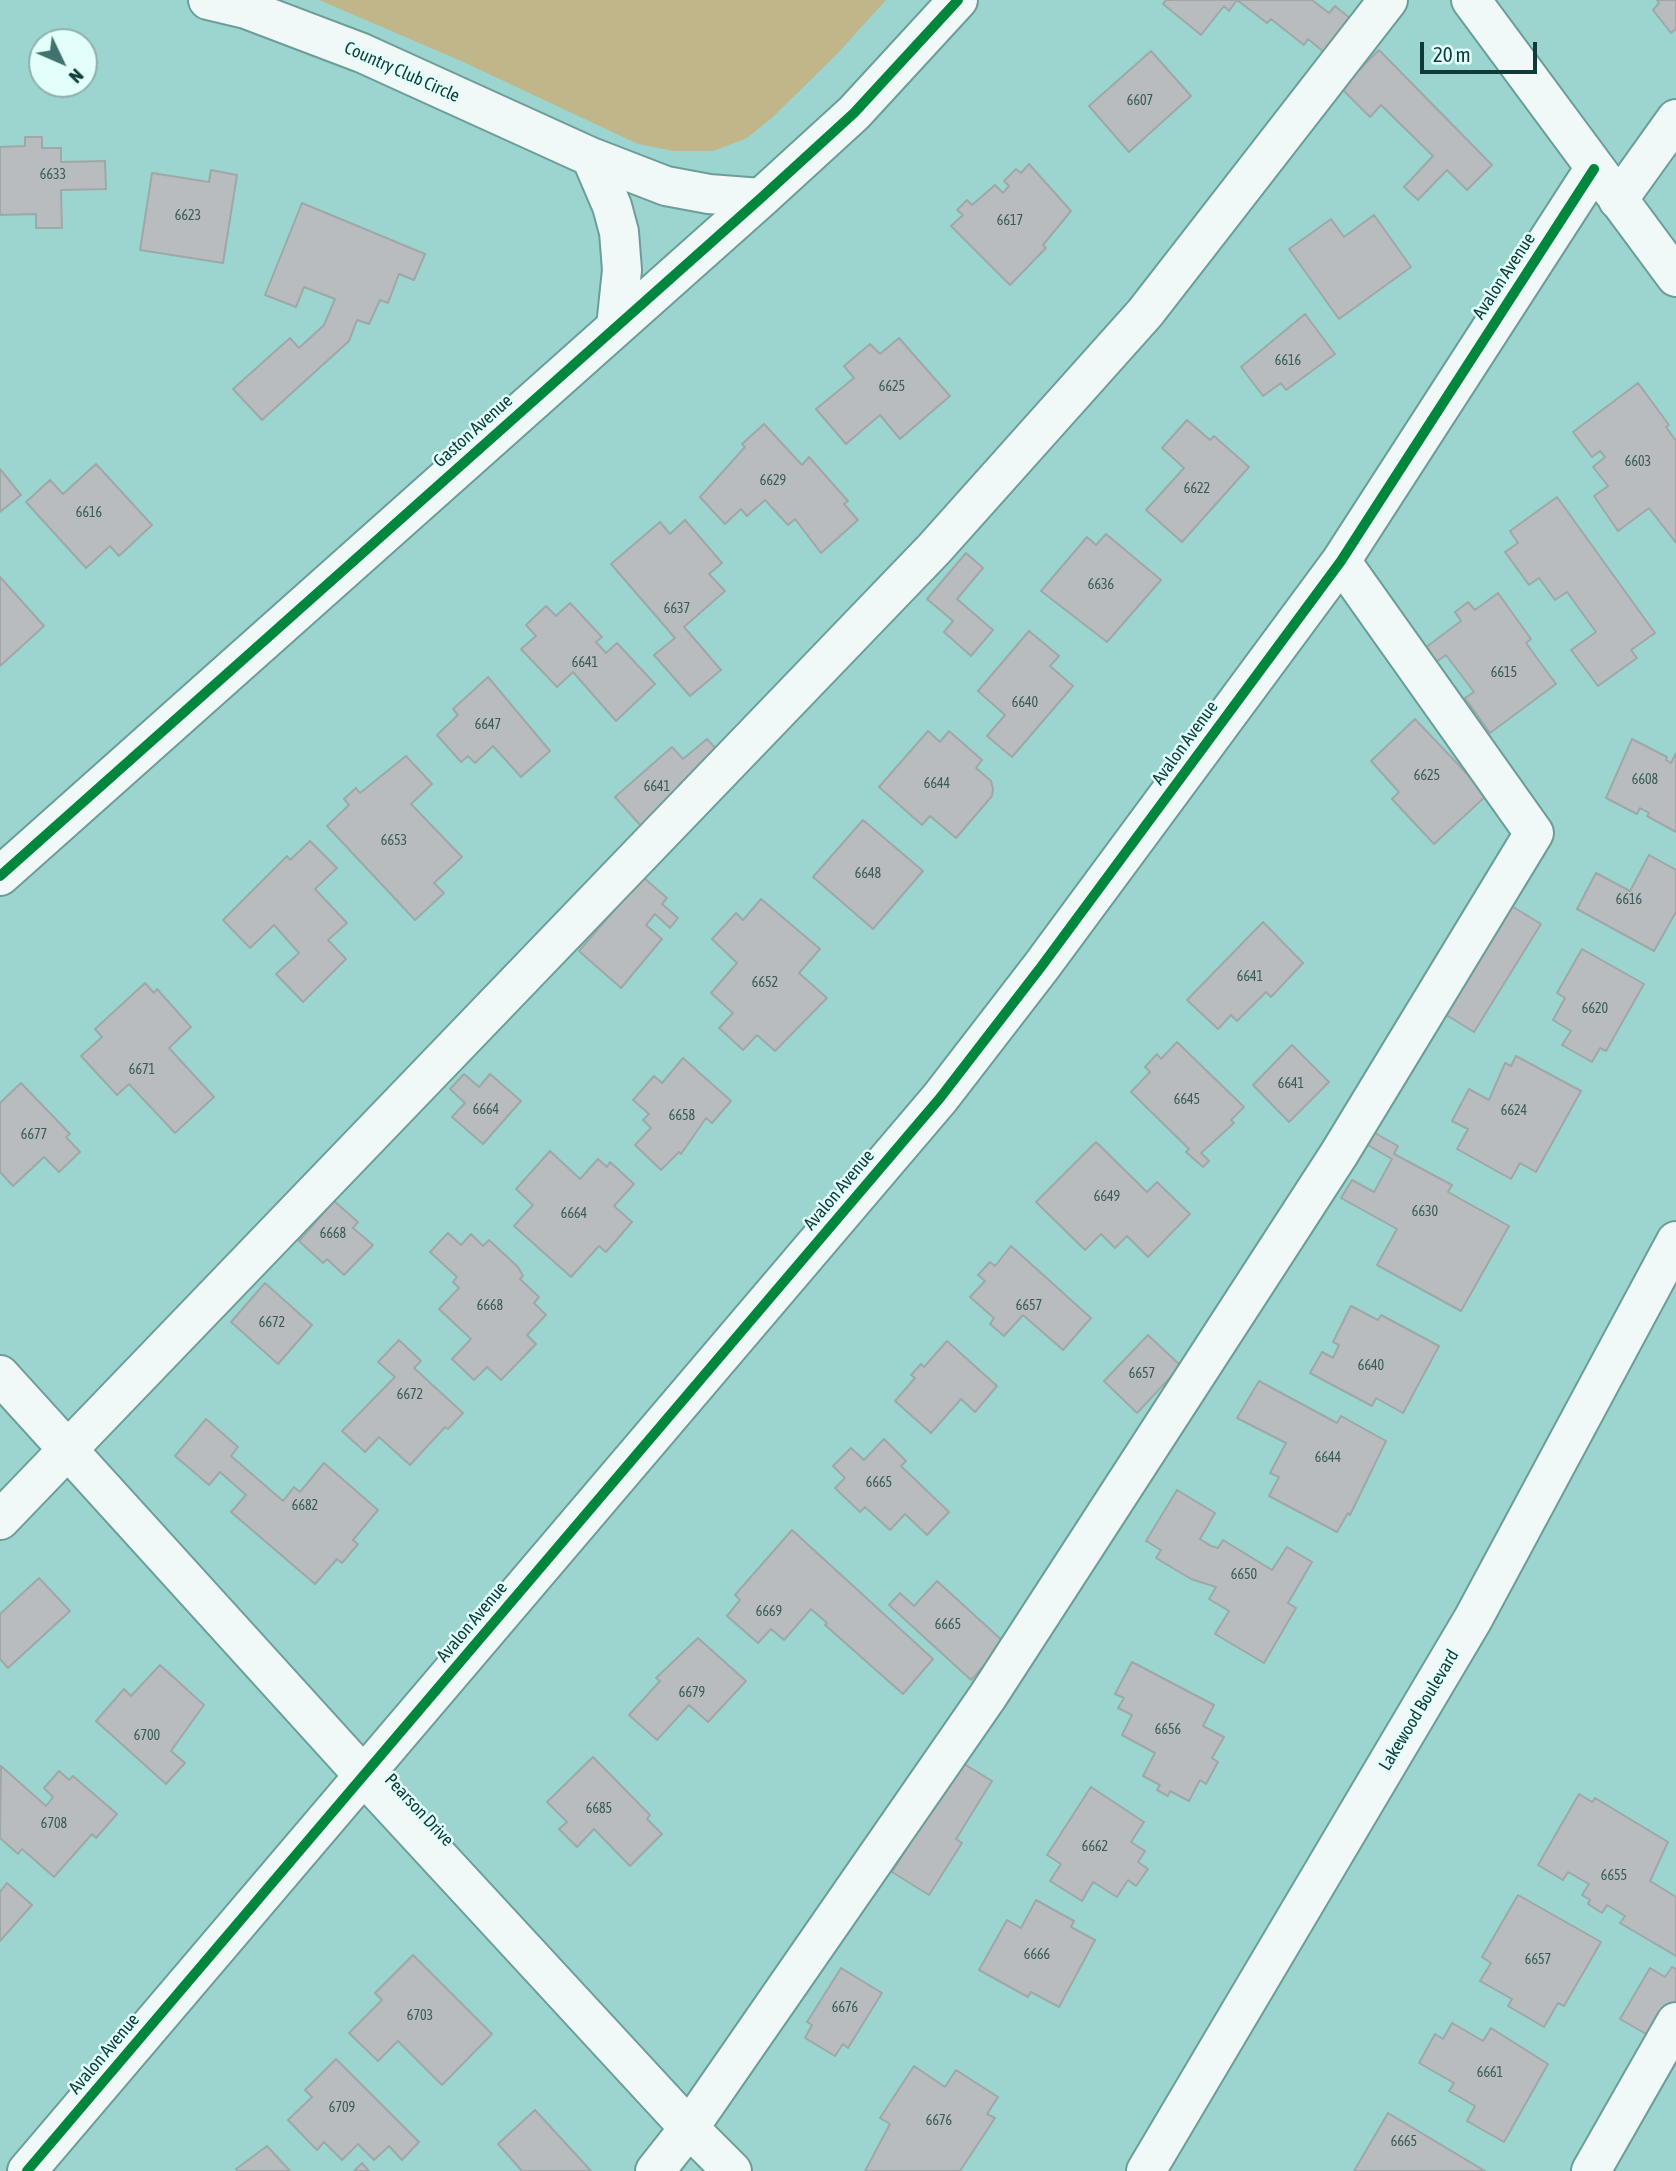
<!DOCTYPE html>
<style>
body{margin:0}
#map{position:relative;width:1676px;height:2171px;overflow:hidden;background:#9cd5cf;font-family:"Asap Condensed",sans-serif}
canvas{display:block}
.north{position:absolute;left:28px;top:28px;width:70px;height:70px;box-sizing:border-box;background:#e3fffb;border:2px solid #8eb1ad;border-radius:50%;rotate:134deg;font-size:19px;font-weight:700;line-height:28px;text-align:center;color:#0e3c39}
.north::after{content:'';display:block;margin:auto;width:24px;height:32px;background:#40726e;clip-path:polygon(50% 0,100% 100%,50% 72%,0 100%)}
.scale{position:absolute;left:1420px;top:42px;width:117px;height:32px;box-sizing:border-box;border:4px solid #0e3c39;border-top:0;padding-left:9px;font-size:21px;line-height:24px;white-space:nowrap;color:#0e3c39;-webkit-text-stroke:5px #e3fffb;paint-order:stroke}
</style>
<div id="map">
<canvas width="1676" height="2171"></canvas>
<div class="north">N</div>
<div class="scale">20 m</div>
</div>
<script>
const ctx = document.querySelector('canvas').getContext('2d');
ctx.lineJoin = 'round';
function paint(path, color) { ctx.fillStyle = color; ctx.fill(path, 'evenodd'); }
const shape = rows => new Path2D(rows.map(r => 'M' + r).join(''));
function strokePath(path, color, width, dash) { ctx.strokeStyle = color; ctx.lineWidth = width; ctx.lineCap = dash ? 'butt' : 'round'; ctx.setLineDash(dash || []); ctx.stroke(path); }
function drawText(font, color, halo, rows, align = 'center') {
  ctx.font = font + ' "Asap Condensed",sans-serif'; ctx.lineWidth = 5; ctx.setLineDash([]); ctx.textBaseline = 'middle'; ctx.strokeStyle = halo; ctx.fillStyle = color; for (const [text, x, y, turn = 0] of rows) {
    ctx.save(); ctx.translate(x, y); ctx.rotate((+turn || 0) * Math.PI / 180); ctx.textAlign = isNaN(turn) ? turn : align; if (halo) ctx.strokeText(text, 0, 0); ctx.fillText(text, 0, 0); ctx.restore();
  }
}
const green = shape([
 [319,0,886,0,838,53,773,117,747,138,713,151,674,151,638,144,461,61]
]);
const building = shape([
 [1166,0,1237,0,1229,11,1224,6,1201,35,1163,4,1166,0],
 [1237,0,1312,0,1329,13,1335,6,1351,19,1325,53,1308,39,1304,45,1271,19,1267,23,1237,0],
 [1657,0,1676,0,1676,29,1671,33,1653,10,1659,3,1657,0],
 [1379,50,1492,165,1467,190,1447,170,1418,200,1404,187,1433,156,1381,105,1370,117,1341,88,1379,50],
 [1151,51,1191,96,1129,152,1089,106,1151,51],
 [25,137,42,137,42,148,61,148,61,162,105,161,106,189,61,190,62,228,36,228,36,214,0,215,0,147,25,146,25,137],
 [1029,164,1071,211,1043,245,1046,248,1010,285,951,226,963,215,957,210,967,200,972,205,995,185,1003,193,1009,186,1004,181,1016,169,1021,173,1029,164],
 [211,170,237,175,223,263,140,250,152,173,209,182,211,170],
 [302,203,425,254,414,280,399,274,388,303,380,300,369,324,357,320,349,341,262,420,233,389,290,338,299,348,324,325,335,299,304,287,296,307,265,295,302,203],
 [1374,215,1411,267,1339,319,1289,249,1331,219,1344,237,1374,215],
 [1305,314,1335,354,1286,390,1281,383,1263,396,1241,367,1305,314],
 [899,338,950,396,900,439,880,415,846,444,816,409,854,378,844,366,870,344,880,354,899,338],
 [1638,383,1669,425,1666,427,1676,441,1676,543,1649,508,1618,531,1594,496,1608,486,1593,467,1605,457,1600,451,1592,457,1573,432,1638,383],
 [1187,420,1210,440,1214,436,1249,467,1182,542,1146,510,1184,468,1162,448,1187,420],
 [764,424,802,465,809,457,848,501,844,504,858,520,821,553,795,519,788,525,765,500,747,516,741,509,725,524,700,497,745,447,742,444,764,424],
 [96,464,152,525,119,556,110,546,86,568,26,502,50,480,63,494,96,464],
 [0,469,21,495,0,512,0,469],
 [1557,497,1655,633,1631,650,1637,658,1598,686,1571,650,1596,632,1567,592,1555,600,1539,578,1529,585,1505,552,1518,543,1510,531,1557,497],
 [685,520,722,563,709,574,725,591,684,627,721,670,690,696,654,655,675,638,611,564,660,522,670,534,685,520],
 [1106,534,1161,580,1107,642,1041,591,1087,537,1096,545,1106,534],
 [966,553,983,568,957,599,993,630,971,656,944,632,953,621,927,599,966,553],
 [0,577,44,626,0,666,0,577],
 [1498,593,1531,639,1526,643,1556,684,1490,733,1465,698,1474,692,1446,655,1436,662,1425,648,1461,621,1455,612,1468,602,1475,610,1498,593],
 [570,603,602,637,596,642,606,653,617,643,655,684,616,721,573,672,557,687,521,649,536,636,526,625,546,606,556,616,570,603],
 [1029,631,1059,656,1050,666,1073,686,1012,757,987,736,1005,715,978,691,1029,631],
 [488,677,550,751,521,777,493,746,475,763,468,756,461,762,437,735,458,715,453,709,488,677],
 [1415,719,1487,795,1434,844,1392,799,1399,792,1371,761,1415,719],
 [928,731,940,742,949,731,982,760,976,768,991,781,993,789,992,796,956,838,930,816,922,825,879,787,928,731],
 [707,739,720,753,642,827,615,797,672,747,683,759,707,739],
 [1632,739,1667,757,1666,760,1671,763,1676,753,1676,832,1647,816,1649,813,1640,808,1637,814,1606,798,1632,739],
 [406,756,432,784,411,804,462,857,434,883,444,893,415,920,327,826,349,805,344,799,356,788,360,793,406,756],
 [863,820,923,871,873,929,813,877,863,820],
 [310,841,337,868,315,889,347,923,328,940,346,959,303,1002,276,974,299,953,274,925,250,948,223,920,287,856,290,860,310,841],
 [1649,855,1676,870,1676,912,1654,951,1577,909,1596,873,1630,891,1649,855],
 [643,877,667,898,662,904,678,918,670,928,655,914,646,925,662,939,621,988,579,951,643,877],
 [761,899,820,949,799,973,827,998,775,1051,757,1035,743,1050,719,1028,733,1013,711,993,737,963,712,939,736,913,743,920,761,899],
 [1510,905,1541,924,1474,1032,1443,1013,1510,905],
 [1263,922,1303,963,1271,997,1266,992,1237,1021,1231,1015,1218,1029,1187,1000,1263,922],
 [1582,949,1644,984,1606,1051,1600,1048,1592,1062,1562,1045,1571,1031,1553,1020,1565,998,1557,993,1582,949],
 [145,983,154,993,157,989,191,1027,169,1048,214,1097,175,1133,129,1084,117,1095,81,1056,102,1037,95,1029,145,983],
 [1177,1042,1244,1107,1231,1120,1234,1123,1201,1153,1209,1161,1203,1167,1186,1152,1189,1149,1131,1092,1150,1072,1145,1067,1157,1054,1161,1059,1177,1042],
 [1292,1045,1329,1082,1289,1122,1253,1085,1292,1045],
 [1516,1056,1581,1091,1536,1172,1520,1163,1511,1179,1457,1149,1468,1129,1452,1121,1469,1089,1489,1100,1505,1063,1511,1066,1516,1056],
 [683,1058,731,1101,712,1123,706,1118,681,1154,679,1152,661,1170,635,1145,651,1128,643,1120,649,1114,633,1100,654,1076,662,1083,683,1058],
 [464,1074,479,1087,490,1074,521,1101,483,1144,452,1117,465,1103,450,1089,464,1074],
 [21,1083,70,1134,66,1137,80,1152,59,1172,44,1157,13,1186,0,1172,0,1103,21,1083],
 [1373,1132,1398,1146,1394,1154,1452,1185,1448,1192,1509,1226,1461,1311,1377,1265,1397,1229,1341,1198,1352,1180,1374,1192,1392,1159,1366,1144,1373,1132],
 [1096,1142,1147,1192,1157,1182,1190,1214,1148,1257,1127,1236,1115,1248,1101,1234,1085,1250,1036,1202,1096,1142],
 [550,1151,580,1179,598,1159,607,1167,610,1162,634,1184,614,1206,632,1222,606,1252,599,1246,571,1277,514,1226,533,1205,516,1189,550,1151],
 [334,1201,358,1222,353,1228,373,1245,344,1275,327,1259,323,1263,299,1241,334,1201],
 [448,1233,461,1245,471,1234,483,1246,489,1240,518,1267,523,1276,520,1279,539,1297,534,1303,546,1315,527,1335,536,1344,501,1380,487,1367,474,1380,452,1359,471,1339,439,1309,459,1288,453,1282,457,1277,430,1252,448,1233],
 [1011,1246,1091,1318,1063,1350,1023,1315,1004,1336,990,1324,994,1318,970,1297,985,1281,978,1275,990,1262,995,1266,1011,1246],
 [265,1283,312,1325,278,1364,231,1322,265,1283],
 [1351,1306,1378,1320,1381,1315,1439,1346,1403,1413,1376,1398,1372,1406,1310,1373,1322,1352,1333,1358,1339,1345,1333,1342,1351,1306],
 [1148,1335,1181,1366,1137,1413,1104,1381,1148,1335],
 [399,1340,421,1361,414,1368,463,1413,448,1429,445,1427,410,1465,379,1437,365,1452,342,1431,395,1377,378,1362,399,1340],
 [947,1341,997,1386,975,1412,961,1399,931,1433,895,1401,915,1378,911,1375,921,1364,924,1367,947,1341],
 [1259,1381,1337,1423,1341,1416,1386,1441,1350,1515,1348,1513,1337,1532,1269,1496,1279,1477,1270,1473,1286,1443,1237,1418,1259,1381],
 [206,1419,238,1447,231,1456,283,1501,294,1487,300,1492,324,1463,378,1510,353,1540,358,1544,342,1563,337,1559,315,1584,231,1512,246,1495,220,1472,209,1485,175,1456,206,1419],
 [884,1439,906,1461,901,1466,949,1512,927,1535,905,1514,890,1530,865,1507,860,1512,835,1488,845,1478,833,1466,851,1448,864,1460,884,1439],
 [1177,1490,1215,1513,1200,1539,1211,1546,1218,1548,1223,1540,1272,1570,1287,1547,1312,1562,1288,1603,1296,1608,1264,1663,1215,1634,1229,1611,1209,1599,1216,1587,1191,1579,1156,1558,1161,1550,1146,1541,1177,1490],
 [792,1530,933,1659,903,1694,825,1625,827,1623,811,1609,784,1640,771,1629,758,1643,727,1616,740,1600,735,1595,792,1530],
 [39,1578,70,1611,8,1668,0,1659,0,1614,39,1578],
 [937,1581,1005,1643,971,1680,889,1605,900,1593,914,1606,937,1581],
 [698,1638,746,1681,708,1722,689,1705,657,1740,629,1715,660,1681,656,1678,698,1638],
 [1132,1662,1214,1705,1203,1726,1224,1737,1212,1758,1218,1762,1206,1784,1200,1780,1189,1801,1170,1791,1168,1796,1157,1790,1160,1785,1143,1776,1155,1753,1122,1735,1132,1715,1118,1708,1124,1698,1115,1694,1132,1662],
 [160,1665,204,1705,171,1751,185,1763,166,1784,96,1721,124,1689,131,1696,160,1665],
 [593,1757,650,1815,647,1819,662,1834,630,1866,594,1829,577,1847,559,1829,567,1822,547,1802,593,1757],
 [956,1759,992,1781,956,1839,962,1843,929,1895,892,1872,922,1824,956,1759],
 [1,1766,46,1806,53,1797,44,1788,59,1771,69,1780,73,1776,117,1814,96,1838,92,1834,54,1877,22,1849,18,1854,0,1838,1,1766],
 [1091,1787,1144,1822,1131,1842,1145,1851,1138,1862,1148,1869,1136,1886,1128,1880,1117,1897,1093,1882,1082,1901,1050,1881,1061,1864,1047,1855,1091,1787],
 [1579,1794,1592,1802,1595,1798,1668,1842,1650,1881,1676,1897,1676,1956,1620,1923,1625,1916,1607,1905,1602,1913,1588,1904,1590,1900,1582,1895,1589,1884,1568,1872,1563,1880,1538,1865,1579,1794],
 [7,1883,32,1905,0,1941,0,1892,7,1883],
 [1518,1895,1601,1942,1564,2006,1558,2003,1544,2027,1508,2006,1512,1999,1480,1981,1491,1963,1482,1957,1518,1895],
 [1036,1900,1074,1921,1071,1927,1095,1940,1059,2007,1031,1992,1028,1997,979,1970,1007,1920,1021,1928,1036,1900],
 [413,1955,492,2034,442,2085,398,2041,378,2061,349,2033,382,2000,375,1993,413,1955],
 [1672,1967,1676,1969,1676,2014,1660,2042,1620,2019,1650,1968,1665,1977,1672,1967],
 [841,1968,882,1993,848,2048,843,2044,835,2056,805,2038,812,2025,807,2022,841,1968],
 [1452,2023,1483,2041,1491,2028,1548,2064,1504,2142,1467,2121,1475,2106,1449,2091,1454,2083,1419,2063,1435,2034,1443,2039,1452,2023],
 [336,2059,419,2142,402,2160,389,2146,374,2160,358,2144,342,2160,324,2142,317,2150,288,2120,312,2097,305,2090,336,2059],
 [914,2066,945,2087,956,2070,998,2097,987,2114,995,2118,960,2171,865,2171,890,2124,880,2118,914,2066],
 [535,2110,591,2171,522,2171,498,2144,535,2110],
 [1388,2113,1485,2171,1354,2171,1388,2113],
 [267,2146,290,2171,238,2171,236,2169,267,2146],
 [362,2163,369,2171,354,2171,362,2163]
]);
const minor = shape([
 [208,0,246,9,362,53,591,157],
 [1471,0,1676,277],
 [1618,200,1676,119],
 [616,327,622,270,619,232,612,206,591,157,666,186,709,194,761,198],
 [0,876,761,198,854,113,958,0],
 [0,1375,364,1776,689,2128,732,2171],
 [0,1520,934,549,1145,313,1388,0],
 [27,2171,940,1098,1041,967,1341,561,1594,169],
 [655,2171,689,2128,988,1696,1339,1154,1534,833,1341,561],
 [1146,2171,1473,1619,1676,1241],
 [1591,2171,1676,2022]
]);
const cycleway = shape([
 [0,876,761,198,854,113,958,0],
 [27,2171,940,1098,1041,967,1341,561,1594,169]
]);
const numberNames = [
 ["6607",1140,101],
 ["6633",53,175],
 ["6623",188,216],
 ["6617",1010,221],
 ["6616",1288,361],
 ["6625",892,387],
 ["6603",1638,462],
 ["6629",773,481],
 ["6622",1197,489],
 ["6616",89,513],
 ["6636",1101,585],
 ["6637",677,609],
 ["6641",585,663],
 ["6615",1504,673],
 ["6640",1025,703],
 ["6647",488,725],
 ["6625",1427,776],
 ["6608",1645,780],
 ["6644",937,784],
 ["6641",657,787],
 ["6653",394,841],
 ["6648",868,874],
 ["6616",1629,900],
 ["6641",1250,977],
 ["6652",765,983],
 ["6620",1595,1009],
 ["6671",142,1070],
 ["6641",1291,1084],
 ["6645",1187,1100],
 ["6664",486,1110],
 ["6624",1514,1111],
 ["6658",682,1116],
 ["6677",34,1135],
 ["6649",1107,1197],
 ["6630",1425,1212],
 ["6664",574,1214],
 ["6668",333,1234],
 ["6668",490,1306],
 ["6657",1029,1306],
 ["6672",272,1323],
 ["6640",1371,1366],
 ["6657",1142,1374],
 ["6672",410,1395],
 ["6644",1328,1458],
 ["6665",879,1483],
 ["6682",305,1506],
 ["6650",1244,1575],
 ["6669",769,1612],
 ["6665",948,1625],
 ["6679",692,1693],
 ["6656",1168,1730],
 ["6700",147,1736],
 ["6685",599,1809],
 ["6708",54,1824],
 ["6662",1095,1847],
 ["6655",1614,1876],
 ["6666",1037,1955],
 ["6657",1538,1960],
 ["6676",845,2008],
 ["6703",420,2016],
 ["6661",1490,2073],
 ["6709",342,2108],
 ["6676",939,2121],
 ["6665",1404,2142]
];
const streetNames = [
 ["Country Club Circle",402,72,24],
 ["Avalon Avenue",1504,276,-57],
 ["Gaston Avenue",473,431,-42],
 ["Avalon Avenue",1185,743,-54],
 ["Avalon Avenue",839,1190,-50],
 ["Avalon Avenue",472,1622,-50],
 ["Lakewood Boulevard",1419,1710,-59],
 ["Pearson Drive",419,1810,47],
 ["Avalon Avenue",104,2054,-50]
];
paint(green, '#c1b689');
paint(building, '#b9bcbe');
strokePath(building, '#9ea8a8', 2);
strokePath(minor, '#6d9d99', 42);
strokePath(minor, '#f0f9f8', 38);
strokePath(cycleway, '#00873e', 10);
drawText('14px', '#395c5a', null, numberNames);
drawText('18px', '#0e3c39', '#e3fffb', streetNames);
</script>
